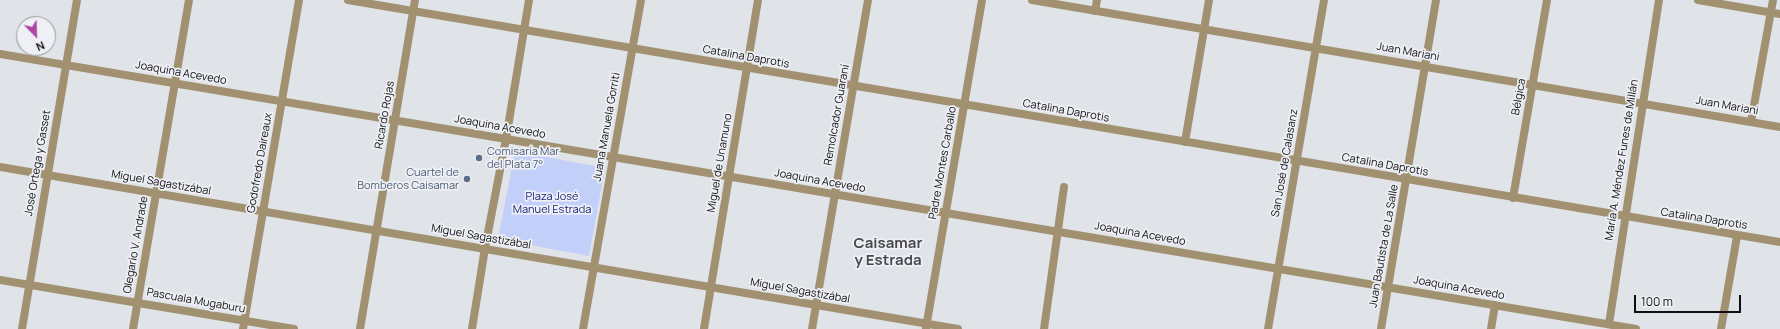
<!DOCTYPE html>
<meta charset="utf-8">
<style>
body{margin:0}
#map{position:relative;width:1780px;height:329px;overflow:hidden;background:#e0e3e8;font-family:Manrope,sans-serif}
canvas{display:block}
.north{position:absolute;left:16px;top:16px;width:40px;height:40px;box-sizing:border-box;background:#eef0f6;border:1px solid #95969a;border-radius:50%;rotate:157deg;font-size:11px;font-weight:700;line-height:16px;text-align:center;color:#0f0f11}
.north::after{content:'';display:block;margin:auto;width:14px;height:18px;background:#ae45a7;clip-path:polygon(50% 0,100% 100%,50% 72%,0 100%)}
.scale{position:absolute;left:1634px;top:295px;width:107px;height:18px;box-sizing:border-box;border:2px solid #0f0f11;border-top:0;padding-left:5px;font-size:12px;line-height:14px;white-space:nowrap;color:#0f0f11;-webkit-text-stroke:3px #eef0f6;paint-order:stroke}
</style>
<div id="map">
<canvas width="1780" height="329"></canvas>
<div class="north">N</div>
<div class="scale">100 m</div>
</div>
<script>
const ctx = document.querySelector('canvas').getContext('2d');
ctx.lineJoin = 'round';
function paint(path, color) { ctx.fillStyle = color; ctx.fill(path, 'evenodd'); }
const shape = rows => new Path2D(rows.map(r => 'M' + r).join(''));
function strokePath(path, color, width, dash) { ctx.strokeStyle = color; ctx.lineWidth = width; ctx.lineCap = dash ? 'butt' : 'round'; ctx.setLineDash(dash || []); ctx.stroke(path); }
function drawText(font, color, halo, rows, align = 'center') {
  ctx.font = font + ' Manrope,sans-serif'; ctx.lineWidth = 3.5; ctx.setLineDash([]); ctx.textBaseline = 'middle'; ctx.strokeStyle = halo; ctx.fillStyle = color; for (const [text, x, y, turn = 0] of rows) {
    ctx.save(); ctx.translate(x, y); ctx.rotate((+turn || 0) * Math.PI / 180); ctx.textAlign = isNaN(turn) ? turn : align; if (halo) ctx.strokeText(text, 0, 0); ctx.fillText(text, 0, 0); ctx.restore();
  }
}
const green = shape([
 [515,151,605,168,589,256,498,239]
]);
const minor = shape([
 [348,0,1780,242],
 [1032,0,1780,127],
 [1698,0,1780,14],
 [1095,11,1097,0],
 [0,54,1636,329],
 [1751,122,1773,0],
 [1185,142,1209,0],
 [0,167,958,329],
 [1513,198,1547,0],
 [0,280,294,329],
 [1609,324,1659,0],
 [926,328,982,0],
 [22,329,77,0],
 [133,329,189,0],
 [243,329,299,0],
 [360,329,415,0],
 [472,329,485,248,506,139,529,0],
 [583,329,641,0],
 [704,329,758,0],
 [812,329,868,0],
 [1044,329,1064,187],
 [1268,329,1324,0],
 [1381,329,1436,0],
 [1491,329,1495,305],
 [1721,329,1737,236]
]);
const markers = [
 [479,158,4,"#5c6f8a"],
 [467,179,4,"#5c6f8a"]
];
const streetNames = [
 ["Juan Mariani",1408,52,10],
 ["Catalina Daprotis",746,57,10],
 ["Joaquina Acevedo",181,73,10],
 ["Bélgica",1519,97,-80],
 ["Juan Mariani",1727,106,10],
 ["Catalina Daprotis",1066,111,10],
 ["Ricardo Rojas",385,115,-80],
 ["Remolcador Guaraní",837,115,-80],
 ["Joaquina Acevedo",500,127,10],
 ["Juana Manuela Gorriti",607,127,-80],
 ["María A. Méndez Funes de Millán",1622,160,-81],
 ["José Ortega y Gasset",38,163,-80],
 ["Godofredo Daireaux",260,163,-80],
 ["Miguel de Unamuno",720,163,-80],
 ["Padre Montes Carballo",943,163,-80],
 ["San José de Calasanz",1285,163,-80],
 ["Catalina Daprotis",1385,165,10],
 ["Joaquina Acevedo",820,181,10],
 ["Miguel Sagastizábal",161,183,10],
 ["Catalina Daprotis",1704,219,9],
 ["Joaquina Acevedo",1140,234,10],
 ["Miguel Sagastizábal",481,237,10],
 ["Olegario V. Andrade",136,245,-80],
 ["Juan Bautista de La Salle",1384,246,-80],
 ["Joaquina Acevedo",1459,288,10],
 ["Miguel Sagastizábal",800,291,10],
 ["Pascuala Mugaburu",196,301,10]
];
const serviceNames = [
 ["Comisaría Mar",487,152],
 ["del Plata 7°",487,165],
 ["Cuartel de",459,173,"right"],
 ["Bomberos Caisamar",459,186,"right"]
];
const parkNames = [
 ["Plaza José",552,197],
 ["Manuel Estrada",552,210]
];
const districtNames = [
 ["Caisamar",888,244],
 ["y Estrada",888,261]
];
paint(green, '#c2d0f9');
strokePath(minor, '#a19170', 8);
for (const [x, y, r, color] of markers) { const dot = new Path2D(); dot.arc(x, y, r, 0, 2 * Math.PI); ctx.fillStyle = color; ctx.fill(dot); strokePath(dot, '#eef0f6', 1.5); }
drawText('11px', '#0f0f11', '#eef0f6', streetNames);
drawText('11px', '#4e5e75', '#eef0f6', serviceNames, 'left');
drawText('11px', '#1c267a', '#eef0f6', parkNames);
drawText('bold 15px', '#48494e', '#eef0f6', districtNames);
</script>
